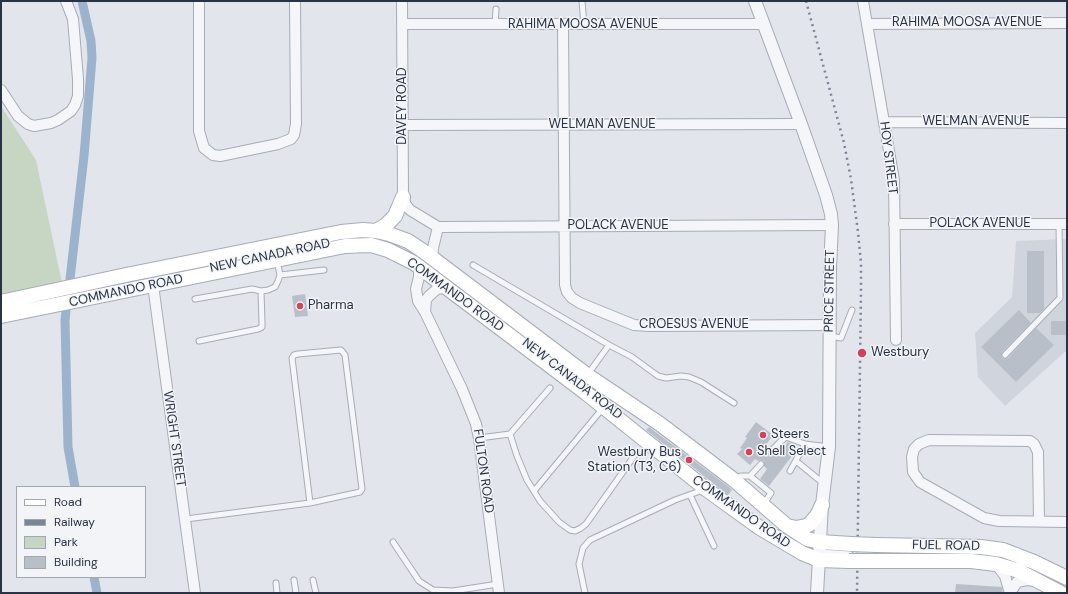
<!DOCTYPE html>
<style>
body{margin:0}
#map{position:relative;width:1068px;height:594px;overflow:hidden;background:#e2e5eb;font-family:"DM Sans",sans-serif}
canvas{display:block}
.frame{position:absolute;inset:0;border:2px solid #293344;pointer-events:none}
.legend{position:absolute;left:16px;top:486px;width:130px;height:92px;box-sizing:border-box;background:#f2f4f8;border:1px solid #a2a7b0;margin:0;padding:5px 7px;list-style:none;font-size:12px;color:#293344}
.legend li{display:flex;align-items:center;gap:8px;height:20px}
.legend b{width:20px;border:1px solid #a2a7b0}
</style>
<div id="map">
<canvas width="1068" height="594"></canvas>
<div class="frame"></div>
<ul class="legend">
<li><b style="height:5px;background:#fff"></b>Road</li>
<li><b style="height:5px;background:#7a8596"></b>Railway</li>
<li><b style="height:11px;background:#c7d6c2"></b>Park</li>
<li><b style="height:11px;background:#b9bfc9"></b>Building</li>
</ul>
</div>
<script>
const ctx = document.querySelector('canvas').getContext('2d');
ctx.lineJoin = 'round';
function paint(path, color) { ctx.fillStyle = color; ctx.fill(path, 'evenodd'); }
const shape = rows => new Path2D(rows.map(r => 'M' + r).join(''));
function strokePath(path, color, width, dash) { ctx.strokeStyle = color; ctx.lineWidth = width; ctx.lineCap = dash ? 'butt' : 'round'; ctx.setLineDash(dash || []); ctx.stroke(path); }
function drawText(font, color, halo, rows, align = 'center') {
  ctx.font = font + ' "DM Sans",sans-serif'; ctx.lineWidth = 3; ctx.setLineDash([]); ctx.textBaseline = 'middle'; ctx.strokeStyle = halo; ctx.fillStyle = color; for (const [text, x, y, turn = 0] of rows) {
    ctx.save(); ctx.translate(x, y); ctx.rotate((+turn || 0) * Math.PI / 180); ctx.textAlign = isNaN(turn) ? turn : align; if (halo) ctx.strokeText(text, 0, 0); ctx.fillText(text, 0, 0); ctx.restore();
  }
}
const built = shape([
 [1067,239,1067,350,1005,406,978,377,975,333,1012,297,1016,241]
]);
const green = shape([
 [1,106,36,160,62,283,1,295]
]);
const canal = shape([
 [70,279,84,156,92,58,91,41,82,1],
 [66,311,65,320,68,447,75,487],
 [94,577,97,593]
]);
const building = shape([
 [1027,251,1044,251,1044,309,1040,313,1027,313],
 [305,294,308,316,295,317,292,296],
 [1019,310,1031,323,1002,352,1002,358,1004,359,1008,358,1036,328,1054,345,1016,382,981,347],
 [1051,321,1067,321,1067,335,1051,335],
 [756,422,773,435,766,445,769,447,768,451,769,453,773,454,775,452,778,455,788,442,798,448,769,486,760,479,767,469,764,466,764,461,761,460,758,461,755,459,750,465,737,454,742,449,740,448,747,438,745,437],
 [649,427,729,487,732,490,728,495,646,430],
 [956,584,1002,587,1003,593,955,593]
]);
const service = shape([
 [582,1,584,25],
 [495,25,496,9],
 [473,265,609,345],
 [280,275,324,270],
 [195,299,252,289,261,291,268,290,275,287,278,281,280,275,277,260],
 [830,336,841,338,852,310],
 [199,341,258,329,262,327,262,323,261,291],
 [1005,355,1060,298,1059,224],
 [588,374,609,345,632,357,658,376,666,378,681,376,689,377,701,382,734,403],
 [510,434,550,388],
 [479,438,510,434,517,456,527,480,540,501,559,522,570,530,575,531,581,528,586,524,637,452],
 [772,450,780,442,786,437,805,444,829,447],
 [796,461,823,483],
 [790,471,805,444],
 [750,476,761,464],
 [735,479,741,476,750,476,771,493,763,505],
 [534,491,603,408],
 [690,495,714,546],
 [186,519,310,503,360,492,362,489,345,355,341,350,298,354,294,355,292,358,310,503],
 [393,542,419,581,433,590,453,591,498,584],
 [820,552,850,554],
 [294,580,296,593],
 [313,580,316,593],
 [276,583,277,593],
 [585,593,579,564,583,548,590,540,675,500,703,490]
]);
const minor = shape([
 [199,1,199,131,204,148,213,155,220,156,278,144,291,139,294,135,296,124,295,1],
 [402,1,403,197,406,205,410,210,438,227,832,225],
 [863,1,894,180,896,340],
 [402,24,763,24],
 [867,24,1067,23],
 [563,25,565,285,567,292,572,298,580,303,634,325,649,326,830,325],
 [1,90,18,116,28,124,34,126,51,123,58,120,71,111,75,105,78,96,78,79,73,19,66,1],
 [884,122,1067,123],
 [403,125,801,124],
 [894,224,1067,224],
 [432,259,433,248,438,227],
 [419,267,419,277,416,289,418,301,425,312,462,389,476,424,479,438,499,593],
 [153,285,195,593],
 [425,312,426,300,429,296,437,289,447,287],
 [1039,521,1038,452,1034,444,1030,441,929,440,919,444,914,449,912,457,913,472,920,482,984,518,999,521,1067,522],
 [996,564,1005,576,1010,593],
 [1010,593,1017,582,1027,580,1035,581]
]);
const tertiary = shape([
 [755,1,801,124,826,195,831,214,832,225,830,268,829,447,822,505,817,593]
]);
const secondary = shape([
 [376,231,386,225,395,216,403,197],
 [1,302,126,275,341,232,363,230,376,231,389,234,408,241,423,251,587,375,660,424,734,480,787,526,807,539,820,542,851,544],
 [1,316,345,246,371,245,388,250,414,263,586,393,706,489,760,528,802,553,819,560,849,561],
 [787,526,796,528,806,526,810,524,818,514,822,505],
 [876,545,981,547,1003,550,1034,562,1067,578],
 [881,561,971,561,996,564,1019,571,1061,593]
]);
const rail = shape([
 [806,1,844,143,851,179,858,232,861,263,861,290,857,593]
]);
const secondaryBridge = shape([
 [851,544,876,545],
 [849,561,881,561]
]);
const markers = [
 [300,306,4,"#d74057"],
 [862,353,5,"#d74057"],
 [763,435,4,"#d74057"],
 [749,452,4,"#d74057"],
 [689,460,4,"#d74057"]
];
const streetNames = [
 ["RAHIMA MOOSA AVENUE",967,23],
 ["RAHIMA MOOSA AVENUE",583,25],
 ["DAVEY ROAD",403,106,-90],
 ["WELMAN AVENUE",976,122],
 ["WELMAN AVENUE",602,125],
 ["HOY STREET",888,158,83],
 ["POLACK AVENUE",980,224],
 ["POLACK AVENUE",618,226],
 ["NEW CANADA ROAD",270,256,-12],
 ["COMMANDO ROAD",126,291,-12],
 ["PRICE STREET",830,291,-89],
 ["COMMANDO ROAD",455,295,36],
 ["CROESUS AVENUE",694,325],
 ["NEW CANADA ROAD",572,379,38],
 ["WRIGHT STREET",174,439,82],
 ["FULTON ROAD",483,471,82],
 ["COMMANDO ROAD",741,512,35],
 ["FUEL ROAD",946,546,1]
];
const poiNames = [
 ["Pharma",308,306],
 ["Westbury",871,353],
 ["Steers",771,435],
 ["Shell Select",757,452],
 ["Westbury Bus",681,453,"right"],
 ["Station (T3, C6)",681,468,"right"]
];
paint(built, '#d0d5dd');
paint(green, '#c7d6c2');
strokePath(canal, '#9bb3cd', 9);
paint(building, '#b9bfc9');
strokePath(service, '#a7acb6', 7);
strokePath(minor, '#a7acb6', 12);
strokePath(tertiary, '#a7acb6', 14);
strokePath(secondary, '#a7acb6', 16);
strokePath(service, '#f5f6f9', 5);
strokePath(minor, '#f5f6f9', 10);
strokePath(tertiary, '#f5f6f9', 12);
strokePath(secondary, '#fff', 14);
strokePath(rail, '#7a8596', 2.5, [2, 4]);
strokePath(secondaryBridge, '#a7acb6', 16, []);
strokePath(secondaryBridge, '#fff', 14);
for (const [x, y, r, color] of markers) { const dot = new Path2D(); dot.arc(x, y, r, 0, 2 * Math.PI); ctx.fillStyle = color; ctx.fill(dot); strokePath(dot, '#f2f4f8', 1.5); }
drawText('13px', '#293344', '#f2f4f8', streetNames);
drawText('13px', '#293344', '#f2f4f8', poiNames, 'left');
</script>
